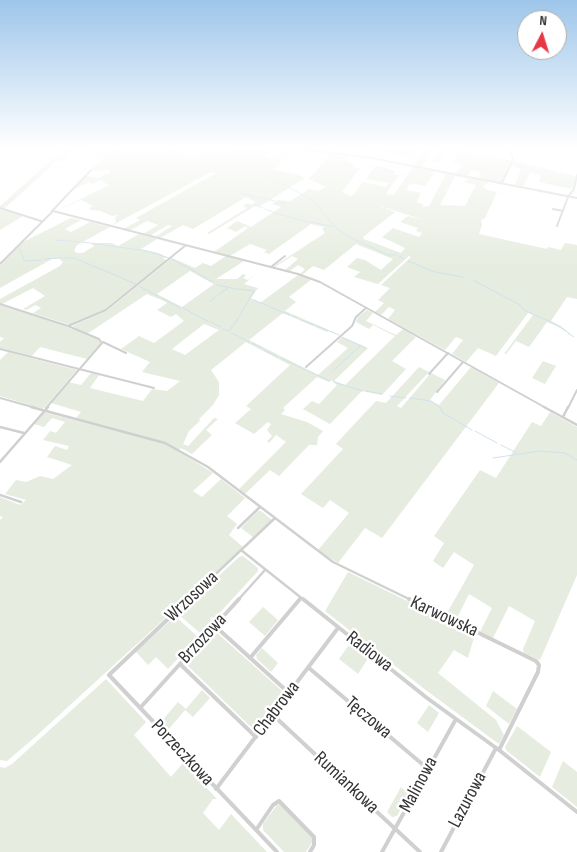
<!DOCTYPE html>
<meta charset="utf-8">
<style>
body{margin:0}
#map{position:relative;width:577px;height:852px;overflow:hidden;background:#fff;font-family:"Sofia Sans Condensed",sans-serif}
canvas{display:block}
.north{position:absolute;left:517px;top:10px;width:50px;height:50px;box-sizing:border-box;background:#fff;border:1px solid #adadad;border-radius:50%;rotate:5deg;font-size:14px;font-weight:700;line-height:20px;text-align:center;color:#333}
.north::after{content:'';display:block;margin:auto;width:18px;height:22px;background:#e63946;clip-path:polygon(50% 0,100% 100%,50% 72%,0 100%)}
</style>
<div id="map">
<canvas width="577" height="852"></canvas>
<div class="north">N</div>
</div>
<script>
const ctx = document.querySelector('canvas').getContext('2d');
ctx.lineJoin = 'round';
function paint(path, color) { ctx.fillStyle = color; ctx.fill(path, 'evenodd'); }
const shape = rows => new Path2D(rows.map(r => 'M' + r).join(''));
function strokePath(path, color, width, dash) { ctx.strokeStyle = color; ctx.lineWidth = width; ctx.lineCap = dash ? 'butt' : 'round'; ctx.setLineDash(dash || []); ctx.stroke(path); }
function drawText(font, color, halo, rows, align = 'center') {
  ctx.font = font + ' "Sofia Sans Condensed",sans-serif'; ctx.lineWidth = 5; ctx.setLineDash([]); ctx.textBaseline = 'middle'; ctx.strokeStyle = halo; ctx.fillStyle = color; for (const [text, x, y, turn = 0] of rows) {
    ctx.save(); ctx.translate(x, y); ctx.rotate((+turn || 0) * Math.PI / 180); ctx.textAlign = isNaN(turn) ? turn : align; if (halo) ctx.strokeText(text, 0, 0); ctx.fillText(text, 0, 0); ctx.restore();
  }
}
const green = shape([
 [65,148,77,148,63,160,56,162,4,209,23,216,0,230,0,206],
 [93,148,149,150,189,148,184,152,191,157,202,148,224,151,227,148,274,148,264,157,270,159,281,148,293,150,286,157,292,159,284,159,273,170,296,174,305,178,259,207,255,206,209,234,207,233,247,208,243,206,247,203,252,205,256,202,246,197,193,229,183,225,160,238,155,237,172,226,168,225,149,236,143,234,158,225,147,221,129,231,123,229,140,220,136,218,216,173,211,172,111,226,116,222,115,218,118,215,112,216,100,211,92,210,88,209,93,206,81,200,56,211,109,185,100,180,93,184,89,182,72,190,86,176,98,178,111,172,107,169,100,171,91,170,102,159,92,158,97,154,92,153],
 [354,148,417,148,415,152,416,155,422,153,423,149,426,148,425,150,428,148,434,149,422,167,414,165,419,156,415,158],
 [441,148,443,148,511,161,502,183,479,178,481,172,471,170,468,176,456,174,462,164,453,162,457,155,446,152,439,162,432,162],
 [331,154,349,156,345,160,354,164,353,167,360,168,342,192,346,194,352,196,363,182,386,187,388,183,366,179,376,165,396,171,393,175,399,175,386,194,394,195,413,166,435,171,425,186,410,183,406,190,421,193,417,202,424,205,421,207,429,206,446,174,437,171,490,181,483,186,487,190,497,192,485,218,481,220,482,225,479,234,547,249,548,247,561,250,565,243,577,245,577,299,567,297,551,321,561,326,574,337,561,328,547,322,529,347,516,341,506,354,504,354,533,315,528,313,496,356,478,348,466,362,452,354,463,340,456,337,445,350,388,319,395,310,389,307,381,315,375,312,384,303,378,300,390,288,381,285,411,257,409,256,378,284,354,277,360,272,347,267,357,258,365,260,381,270,393,259,356,244,324,270,313,266,302,275,300,274,305,269,298,265,290,271,285,270,298,259,292,256,275,267,273,267,325,233,322,229,324,227,311,224,269,254,264,252,267,250,250,244,230,256,214,252,248,228,245,226,236,232,227,228,237,221,251,227,281,207,272,204,278,200,290,201,309,189,318,191,326,187,309,179],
 [455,176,468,179,464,182,476,185,465,206,440,205],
 [374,204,427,221,408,216,400,222,418,228,416,231,422,233,419,237,393,228,382,237,405,248,401,253,364,239,363,237,395,212],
 [514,162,544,170,576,178,572,189,539,182,541,175,530,173,523,187,515,185,521,169,512,166],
 [71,218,81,220,65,229,71,232,90,222,110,227,77,245,74,251,77,253,83,253,94,246,91,243,112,243,118,246,139,234,157,239,141,249,159,253,166,257,163,259,167,260,105,310,70,325,33,313,41,308,36,305,26,310,23,309,45,296,33,288,2,304,0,303,0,299,60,266,63,262,61,261,60,258,52,259,0,288,0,266,23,242],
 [226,256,244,261,216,279,237,279,243,274,246,275,243,278,248,280,257,273,244,284,258,288,251,298,260,303,298,275,312,279,289,297,296,302,285,311,329,330,327,332,283,313,249,340,318,375,348,348,337,342,342,337,368,348,334,381,345,385,395,336,373,325,369,329,356,322,358,317,367,310,373,313,366,321,396,335,403,329,416,337,392,361,406,369,382,395,362,391,330,424,303,409,312,401,319,404,337,385,331,380,329,382,317,377,283,408,285,410,281,414,307,422,323,431,318,437,317,445,309,445,279,476,270,470,245,494,239,489,286,442,276,435,269,443,267,441,272,436,267,430,271,424,268,422,254,434,235,423,251,409,246,406,290,365,246,342,211,370,219,382,219,395,213,405,199,419,200,421,189,431,183,444,188,446,214,418,218,419,206,430,212,435,192,454,181,448,178,451,213,473,193,491,202,497,221,479,245,498,227,516,237,524,229,535,243,547,34,738,7,761,0,760,0,520,3,517,0,516,0,497,20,505,26,500,5,494,16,480,26,482,40,476,53,479,72,465,47,457,55,446,67,450,69,446,43,440,50,431,56,433,65,422,52,418,44,427,34,424,43,412,116,431,76,418,81,412,51,403,68,382,81,385,91,373,99,375,90,388,143,401,152,389,167,391,180,381,142,372,150,362,121,349,139,336,154,343,184,321,176,314,171,317,157,310,167,303,164,301,147,294,87,334,72,326,107,311,172,258,195,268,203,263,211,266],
 [190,271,214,284,182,307,157,294],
 [204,324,219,330,185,355,172,349],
 [0,305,52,321,100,340,101,343,87,359,40,347,32,356,0,348,0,342,4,338,0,337],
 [8,352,30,358,77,370,43,409,0,396,0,360],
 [543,361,556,366,545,384,532,378],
 [419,367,429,372,397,406,401,408,431,373,445,380,430,400,439,405,471,367,499,383,382,538,365,528,338,563,318,550,349,513,330,500,323,508,301,494,343,449,336,444,346,433,376,401,386,403],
 [550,412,577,427,577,575,540,660,524,653,523,649,535,621,509,606,493,638,480,632,492,608,469,594,456,620,446,615,474,565,454,552,443,568,433,561,444,543,434,536,480,470,496,478,532,422,541,426],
 [258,511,261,511,272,520,253,537,241,528],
 [243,556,258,568,258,571,214,619,211,617,210,618,212,621,201,634,178,614,239,557],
 [348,572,475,634,468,658,454,650,438,673,496,720,504,735,499,744,427,691,325,611],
 [263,607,278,620,265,636,249,622],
 [175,616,198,637,168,669,156,657,148,665,136,652],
 [212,632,216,632,282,691,283,695,257,729,253,729,187,665,187,661],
 [351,642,369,657,358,674,339,659],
 [262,648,278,663,271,672,257,659,256,655],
 [106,679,146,722,134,735,171,777,183,763,217,799,213,799,203,813,219,830,231,814,267,852,0,852,0,767,5,768,12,764],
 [202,690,210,698,193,717,185,710,168,730,161,722,178,702,186,709],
 [493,691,517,709,509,724,486,706],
 [429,705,439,713,428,732,417,723],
 [517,726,551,752,540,777,507,751,505,747],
 [563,761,577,772,577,807,552,787],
 [401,787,409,794,397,816,392,817,387,812],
 [280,804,312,837,313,841,306,852,284,852,263,830,263,824,277,805]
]);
const stream = shape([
 [445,148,511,161],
 [514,161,575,177],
 [269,177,284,185],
 [285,185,293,190],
 [294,190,313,200,336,228,351,238,388,255,396,255],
 [239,193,248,195],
 [249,195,275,201],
 [276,202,285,203],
 [253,204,263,208],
 [265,209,273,212],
 [274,213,309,222],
 [311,222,334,227],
 [56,240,80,242],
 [82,242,147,251,169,258],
 [19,248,24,260],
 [399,256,404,259],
 [64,258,74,258,136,284],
 [44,259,62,258],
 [172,259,196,272],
 [24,261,41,260],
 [408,261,435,272,463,277],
 [197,273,214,283],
 [473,280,520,305,524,310,553,323],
 [217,285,236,289],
 [139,286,159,297],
 [238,289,254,291,240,315],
 [161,298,181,308],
 [254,300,268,306],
 [210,301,228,288],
 [270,307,289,315],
 [183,308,209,322],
 [292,316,297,318],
 [301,320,314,325],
 [211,322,221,327],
 [555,324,567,332],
 [317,326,339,335],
 [223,329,229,331,239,317],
 [231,333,238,336],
 [568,333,574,337],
 [239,337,249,342],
 [342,337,366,348],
 [252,343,262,348],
 [264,350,278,357],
 [281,358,330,381],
 [333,371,361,345],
 [334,382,362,391],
 [366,391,382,394],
 [390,396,406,398],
 [410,398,431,401,441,408,443,413,472,430],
 [475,431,497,443],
 [501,445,517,453],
 [493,458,540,451,565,453,577,460]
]);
const minorFar2 = shape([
 [502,183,513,160,510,148],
 [0,208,41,221],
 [553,209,563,211],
 [52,211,91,170],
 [557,226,568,197,574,189,577,175],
 [0,264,53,211,298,274,320,282,546,408],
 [271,267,285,256],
 [0,304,68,326,106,310,186,245],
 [103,342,126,353],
 [0,349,154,388],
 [306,367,352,326,356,317,366,308],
 [429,374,448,353],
 [437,392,463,362],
 [0,398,36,408],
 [46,408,102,343,99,339,68,326],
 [568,408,577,390]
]);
const minorFar1 = shape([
 [31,407,165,443,208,467,333,562,411,600],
 [544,407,577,425],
 [563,417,568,407],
 [0,427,24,433],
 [0,462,48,407],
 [0,495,21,502],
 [238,528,260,507],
 [241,550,304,600],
 [188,600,274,519],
 [238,600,265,570],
 [299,600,301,598]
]);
const minor = shape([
 [189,599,109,675,277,852],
 [303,599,427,698,499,750,577,812],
 [409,599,536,661,539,665,538,672,499,750],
 [215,626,289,693],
 [250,658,300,599],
 [180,664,256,737],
 [309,668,428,769],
 [140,708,239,599],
 [273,715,420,852],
 [216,789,338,628],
 [256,830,273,805,279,801,314,837,314,845,310,852],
 [382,852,456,719],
 [441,852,496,748]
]);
const tertiary = shape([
 [289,148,366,157,577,198]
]);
const nearStreetnames = [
 ["Wrzosowa",192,597,-43],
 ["Karwowska",444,617,25],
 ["Brzozowa",203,639,-47],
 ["Radiowa",369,652,38],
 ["Chabrowa",277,709,-53],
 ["Tęczowa",368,718,40],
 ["Porzeczkowa",182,753,47],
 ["Rumiankowa",346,783,43],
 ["Malinowa",419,785,-62],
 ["Lazurowa",468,800,-62]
];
paint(green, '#e6ecdf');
strokePath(stream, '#cfe2ee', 1);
strokePath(minorFar2, '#d0d0d0', 2);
strokePath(minorFar1, '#d0d0d0', 2.5);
strokePath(minor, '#d0d0d0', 4);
strokePath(tertiary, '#d0d0d0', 2);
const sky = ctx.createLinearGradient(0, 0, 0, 268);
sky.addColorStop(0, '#9ec6ea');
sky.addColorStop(0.55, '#fff');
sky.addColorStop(1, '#ffffff00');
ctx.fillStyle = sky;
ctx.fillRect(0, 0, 577, 268);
drawText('19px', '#333', '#fff', nearStreetnames);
</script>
